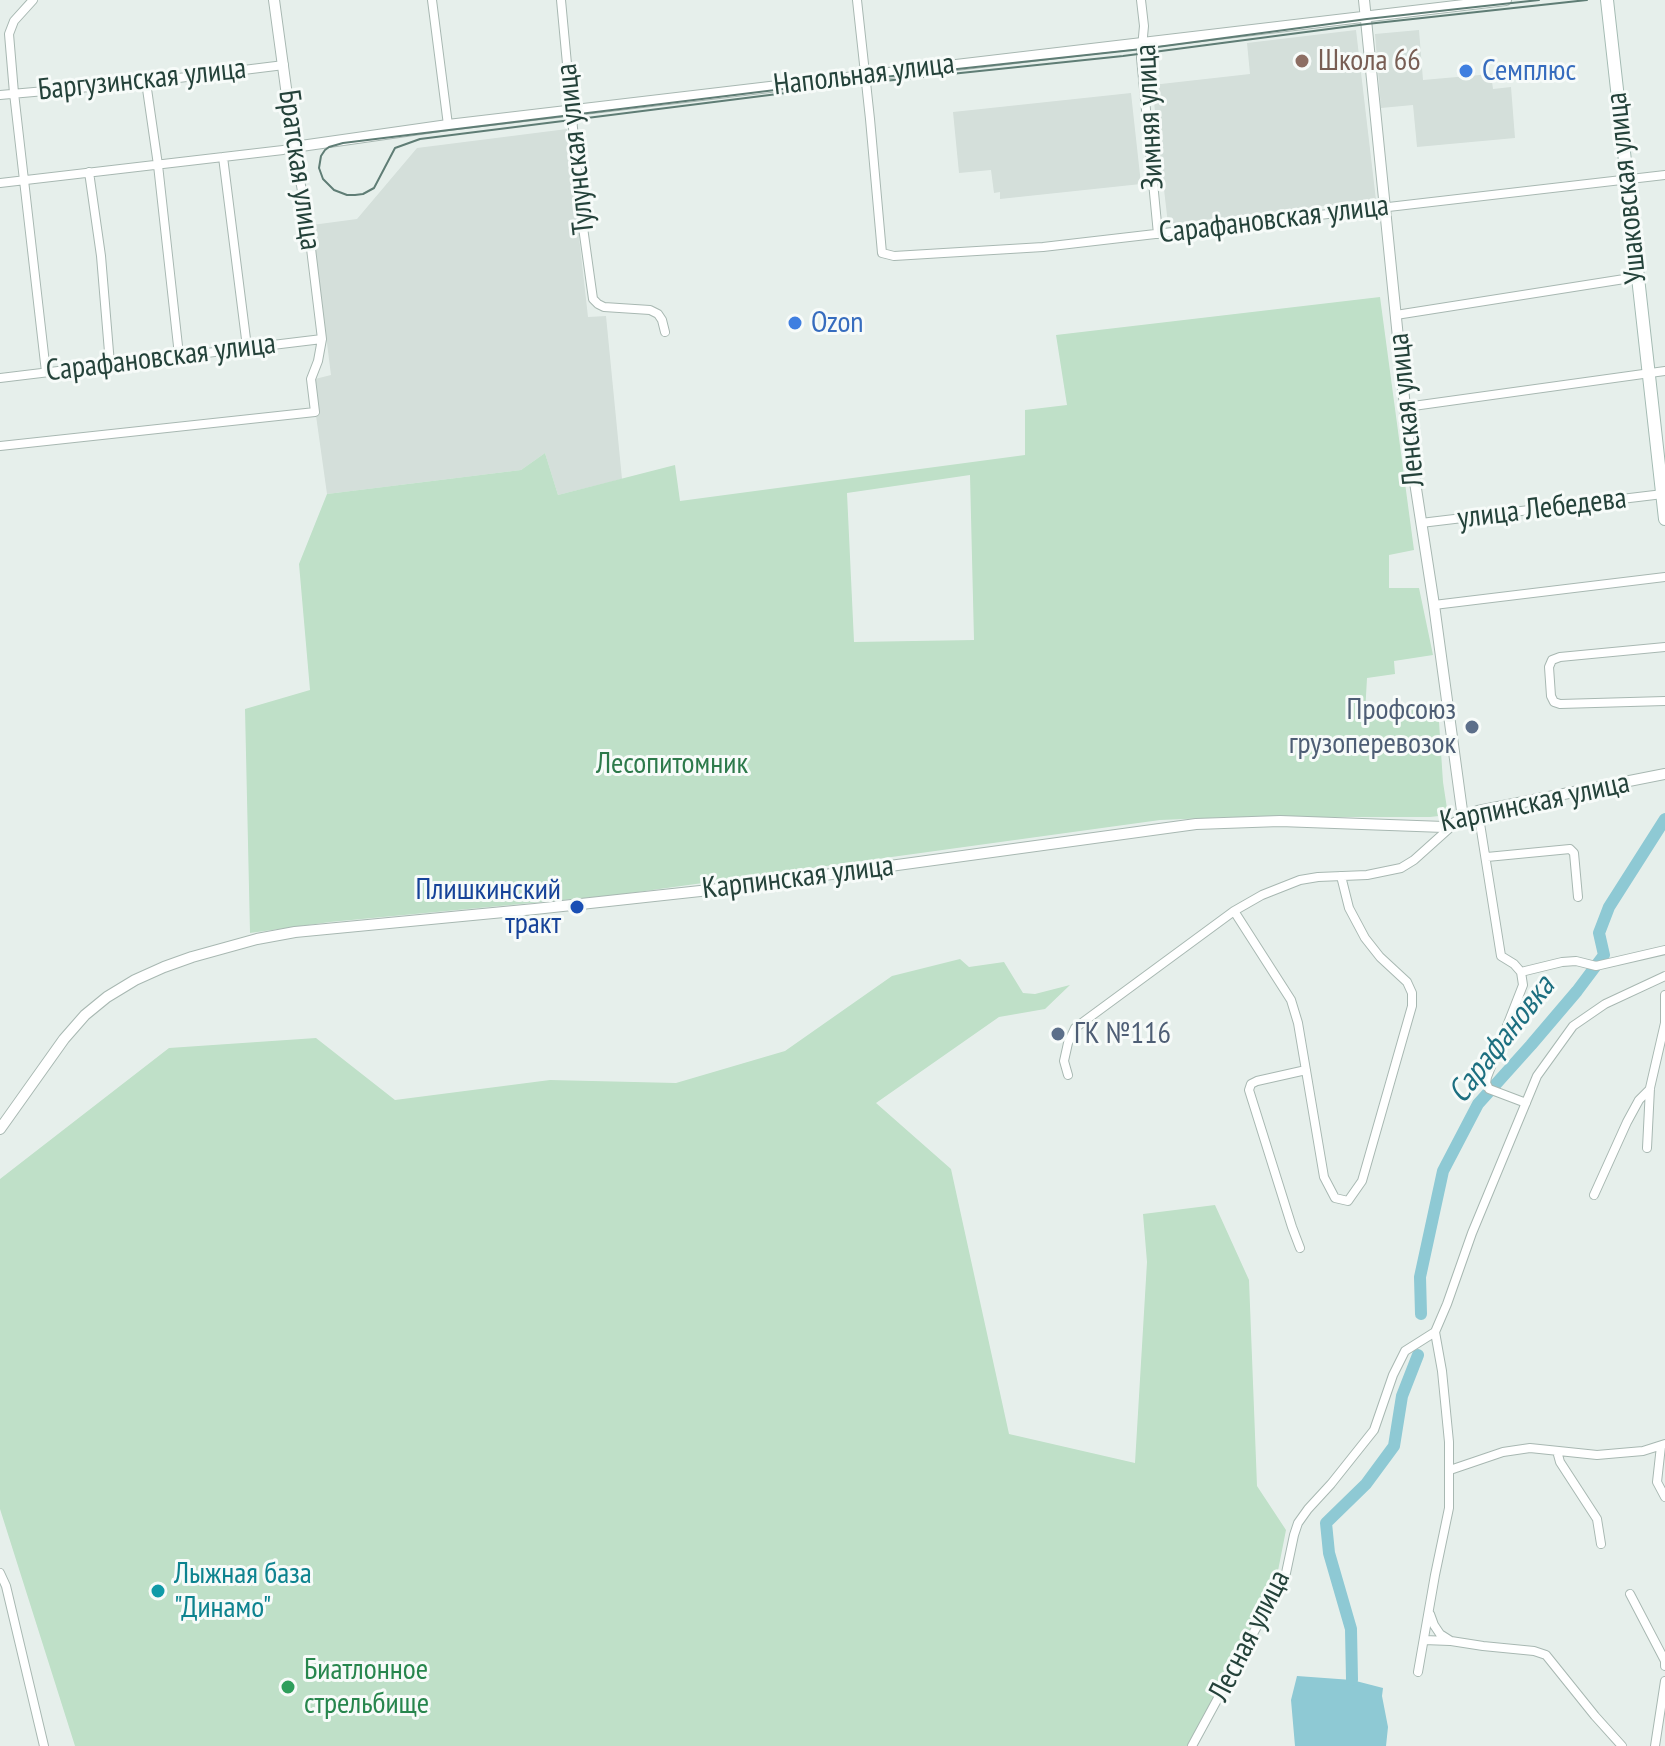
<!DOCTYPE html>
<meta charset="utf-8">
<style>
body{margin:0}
canvas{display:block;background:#e6efeb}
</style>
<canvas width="1665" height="1746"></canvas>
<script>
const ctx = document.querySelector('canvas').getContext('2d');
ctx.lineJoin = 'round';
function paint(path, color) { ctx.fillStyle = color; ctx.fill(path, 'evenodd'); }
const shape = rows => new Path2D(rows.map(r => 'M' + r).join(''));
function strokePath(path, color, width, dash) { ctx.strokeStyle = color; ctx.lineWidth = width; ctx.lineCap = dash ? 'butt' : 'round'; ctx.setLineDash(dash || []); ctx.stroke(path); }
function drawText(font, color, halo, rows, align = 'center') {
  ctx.font = font + ' "PT Sans Narrow",sans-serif'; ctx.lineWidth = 6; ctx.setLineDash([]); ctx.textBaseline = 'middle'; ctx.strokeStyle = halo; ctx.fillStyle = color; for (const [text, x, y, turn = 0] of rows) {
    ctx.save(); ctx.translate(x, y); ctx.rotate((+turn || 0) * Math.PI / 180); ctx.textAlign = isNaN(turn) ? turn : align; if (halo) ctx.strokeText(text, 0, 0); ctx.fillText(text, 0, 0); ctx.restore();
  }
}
const built = shape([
 [1356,30,1376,200,1168,224,1152,85,1250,74,1247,43],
 [1419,30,1423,80,1491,74,1493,89,1511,87,1515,138,1417,147,1413,105,1381,108,1375,34],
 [1131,93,1141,184,1000,199,1000,192,994,193,991,170,959,173,953,112],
 [567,129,588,317,606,316,622,479,558,495,545,453,521,470,327,494,311,380,331,375,312,225,357,219,417,148]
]);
const green = shape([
 [1380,297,1414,550,1389,555,1389,588,1419,588,1433,655,1394,661,1395,674,1367,678,1365,714,1438,707,1443,782,1448,815,1430,817,1232,817,1160,820,616,895,330,922,250,933,245,709,310,690,299,564,327,494,521,470,545,453,558,495,675,465,680,501,1025,455,1025,410,1067,405,1056,335],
 [970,475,974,640,854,642,847,493],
 [960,959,969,967,1004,962,1023,993,1035,994,1070,985,1045,1009,999,1017,876,1103,951,1169,1009,1434,1135,1463,1147,1262,1143,1214,1215,1205,1249,1280,1257,1486,1286,1530,1275,1586,1187,1746,75,1746,0,1509,0,1179,169,1048,316,1038,395,1100,550,1080,676,1083,785,1051,892,976]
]);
const water = shape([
 [1297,1676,1352,1680,1383,1688,1382,1696,1388,1727,1386,1746,1295,1746,1291,1700]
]);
const river = shape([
 [1421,1314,1420,1277,1443,1171,1478,1104,1531,1045,1577,991,1604,955,1599,933,1609,907,1665,819],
 [1352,1680,1351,1629,1329,1553,1326,1523,1366,1484,1394,1446,1402,1396,1418,1355]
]);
const minor = shape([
 [33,0,14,21,9,34,14,93,46,372],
 [432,0,448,125],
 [561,0,581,213,593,299,598,304,604,307,650,310,658,314,662,320,665,332],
 [857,0,870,119,882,253,894,256,1043,247,1665,175],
 [1141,0,1144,26,1141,58,1158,234],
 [146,82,158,165,179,355],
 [0,95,146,82,284,65],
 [223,157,247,347],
 [89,172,101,256,110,364],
 [0,183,283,150,294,147,308,224,322,339,318,361,311,379,315,412,0,446],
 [1396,315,1637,277],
 [0,378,322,339],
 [1406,407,1665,371],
 [1421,523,1663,494],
 [1434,605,1665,577],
 [1665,647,1560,657,1552,660,1549,667,1551,696,1554,702,1560,704,1665,701],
 [1478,811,1501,956,1514,964,1521,972,1523,985,1487,1077,1486,1083,1489,1089,1526,1103],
 [1487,857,1570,849,1574,853,1578,897],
 [1234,911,1291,1000,1298,1023,1324,1177,1335,1198,1348,1201,1362,1181,1412,1006,1412,993,1407,982,1380,957,1365,938,1349,908,1341,876],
 [1521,972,1562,962,1576,961,1596,966,1665,950],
 [1068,1075,1064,1061,1068,1043,1075,1028,1234,911,1262,895,1300,880,1318,877,1367,875,1401,868,1414,860,1453,825],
 [1647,1148,1650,1088,1665,1023,1665,995],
 [1594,1195,1627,1122,1639,1100,1650,1089],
 [1300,1248,1292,1227,1249,1090,1251,1084,1257,1081,1306,1070],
 [1661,1446,1657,1482,1665,1497],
 [1557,1451,1560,1462,1597,1519,1601,1544],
 [1450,1470,1503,1452,1530,1448,1597,1455,1643,1451,1665,1444],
 [0,1573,6,1586,44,1746],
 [1630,1594,1665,1661,1665,1666],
 [1430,1614,1434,1625,1440,1634,1451,1641,1483,1646,1534,1651,1546,1655,1595,1716,1622,1746],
 [1424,1640,1450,1641],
 [1418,1672,1435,1575,1449,1508,1449,1442,1442,1371,1435,1332],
 [1192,1746,1286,1573,1294,1535,1298,1523,1308,1509,1331,1484,1374,1430,1393,1375,1405,1351,1435,1332,1447,1304,1472,1233,1537,1076,1573,1026,1605,1004,1665,976],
 [1655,1746,1665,1681]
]);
const tertiary = shape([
 [274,0,294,147,448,125,1506,0],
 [1364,0,1408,437,1434,605,1463,818],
 [0,1129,64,1039,85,1015,107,997,135,980,164,967,192,957,257,939,295,932,535,909,737,887,1196,824,1280,821,1444,827,1453,824,1463,818,1478,811,1665,774]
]);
const secondary = shape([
 [1607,0,1665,519]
]);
const tram = shape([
 [1539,0,1367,19,1142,49,865,79,343,143,329,147,325,150,321,156,319,168,323,179,334,190,347,195,355,195,363,194,374,188,395,148,420,139,865,83,1123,56,1367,24,1587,0]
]);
const markers = [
 [1302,61,8,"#8d6e63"],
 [1466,71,8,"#3f7fe0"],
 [795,323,8,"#3f7fe0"],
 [1472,727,8,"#5c6f8a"],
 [577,907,8,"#1a4fb4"],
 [1058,1034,8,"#5c6f8a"],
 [158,1591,8,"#0f9aa8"],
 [288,1687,8,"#2e9e5b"]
];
const educationNames = [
 ["Школа 66",1318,61]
];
const shopNames = [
 ["Семплюс",1482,71],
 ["Ozon",811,323]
];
const streetNames = [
 ["Напольная улица",864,75,-7],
 ["Баргузинская улица",142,80,-6],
 ["Зимняя улица",1150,117,-93],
 ["Тулунская улица",576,149,-96],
 ["Братская улица",299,170,82],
 ["Ушаковская улица",1627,188,-96],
 ["Сарафановская улица",1274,220,-7],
 ["Сарафановская улица",161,358,-7],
 ["Ленская улица",1407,410,-96],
 ["улица Лебедева",1542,509,-7],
 ["Карпинская улица",1535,803,-12],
 ["Карпинская улица",798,878,-7],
 ["Лесная улица",1250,1636,-63]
];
const serviceNames = [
 ["Профсоюз",1456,710],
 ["грузоперевозок",1456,744],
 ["ГК №116",1074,1034,"left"]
];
const parkNames = [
 ["Лесопитомник",672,764]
];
const transitNames = [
 ["Плишкинский",561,890],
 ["тракт",561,924]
];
const cultureNames = [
 ["Лыжная база",174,1574],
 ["\"Динамо\"",174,1608]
];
const leisureNames = [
 ["Биатлонное",304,1670],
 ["стрельбище",304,1704]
];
const waterNames = [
 ["Сарафановка",1502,1040,-52]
];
paint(built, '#d4dfda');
paint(green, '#bfe0c8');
paint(water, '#8ec9d4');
strokePath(river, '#8ec9d4', 12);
strokePath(minor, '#a8b8b2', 10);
strokePath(tertiary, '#a8b8b2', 12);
strokePath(secondary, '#a4bbb3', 14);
strokePath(minor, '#fff', 8);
strokePath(tertiary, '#fff', 10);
strokePath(secondary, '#fff', 12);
strokePath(tram, '#5f7d75', 2);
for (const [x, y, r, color] of markers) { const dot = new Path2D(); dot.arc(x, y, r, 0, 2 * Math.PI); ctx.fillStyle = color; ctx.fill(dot); strokePath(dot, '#f7fbf9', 3); }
drawText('30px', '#785e54', '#f7fbf9', educationNames, 'left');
drawText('30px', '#366cbe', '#f7fbf9', shopNames, 'left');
drawText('30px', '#24423a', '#f7fbf9', streetNames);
drawText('30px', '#4e5e75', '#f7fbf9', serviceNames, 'right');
drawText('30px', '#2d7a4b', '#f7fbf9', parkNames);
drawText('30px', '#164399', '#f7fbf9', transitNames, 'right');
drawText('30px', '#0d838f', '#f7fbf9', cultureNames, 'left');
drawText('30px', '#27864d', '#f7fbf9', leisureNames, 'left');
drawText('italic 32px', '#1c6f80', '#f7fbf9', waterNames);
</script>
